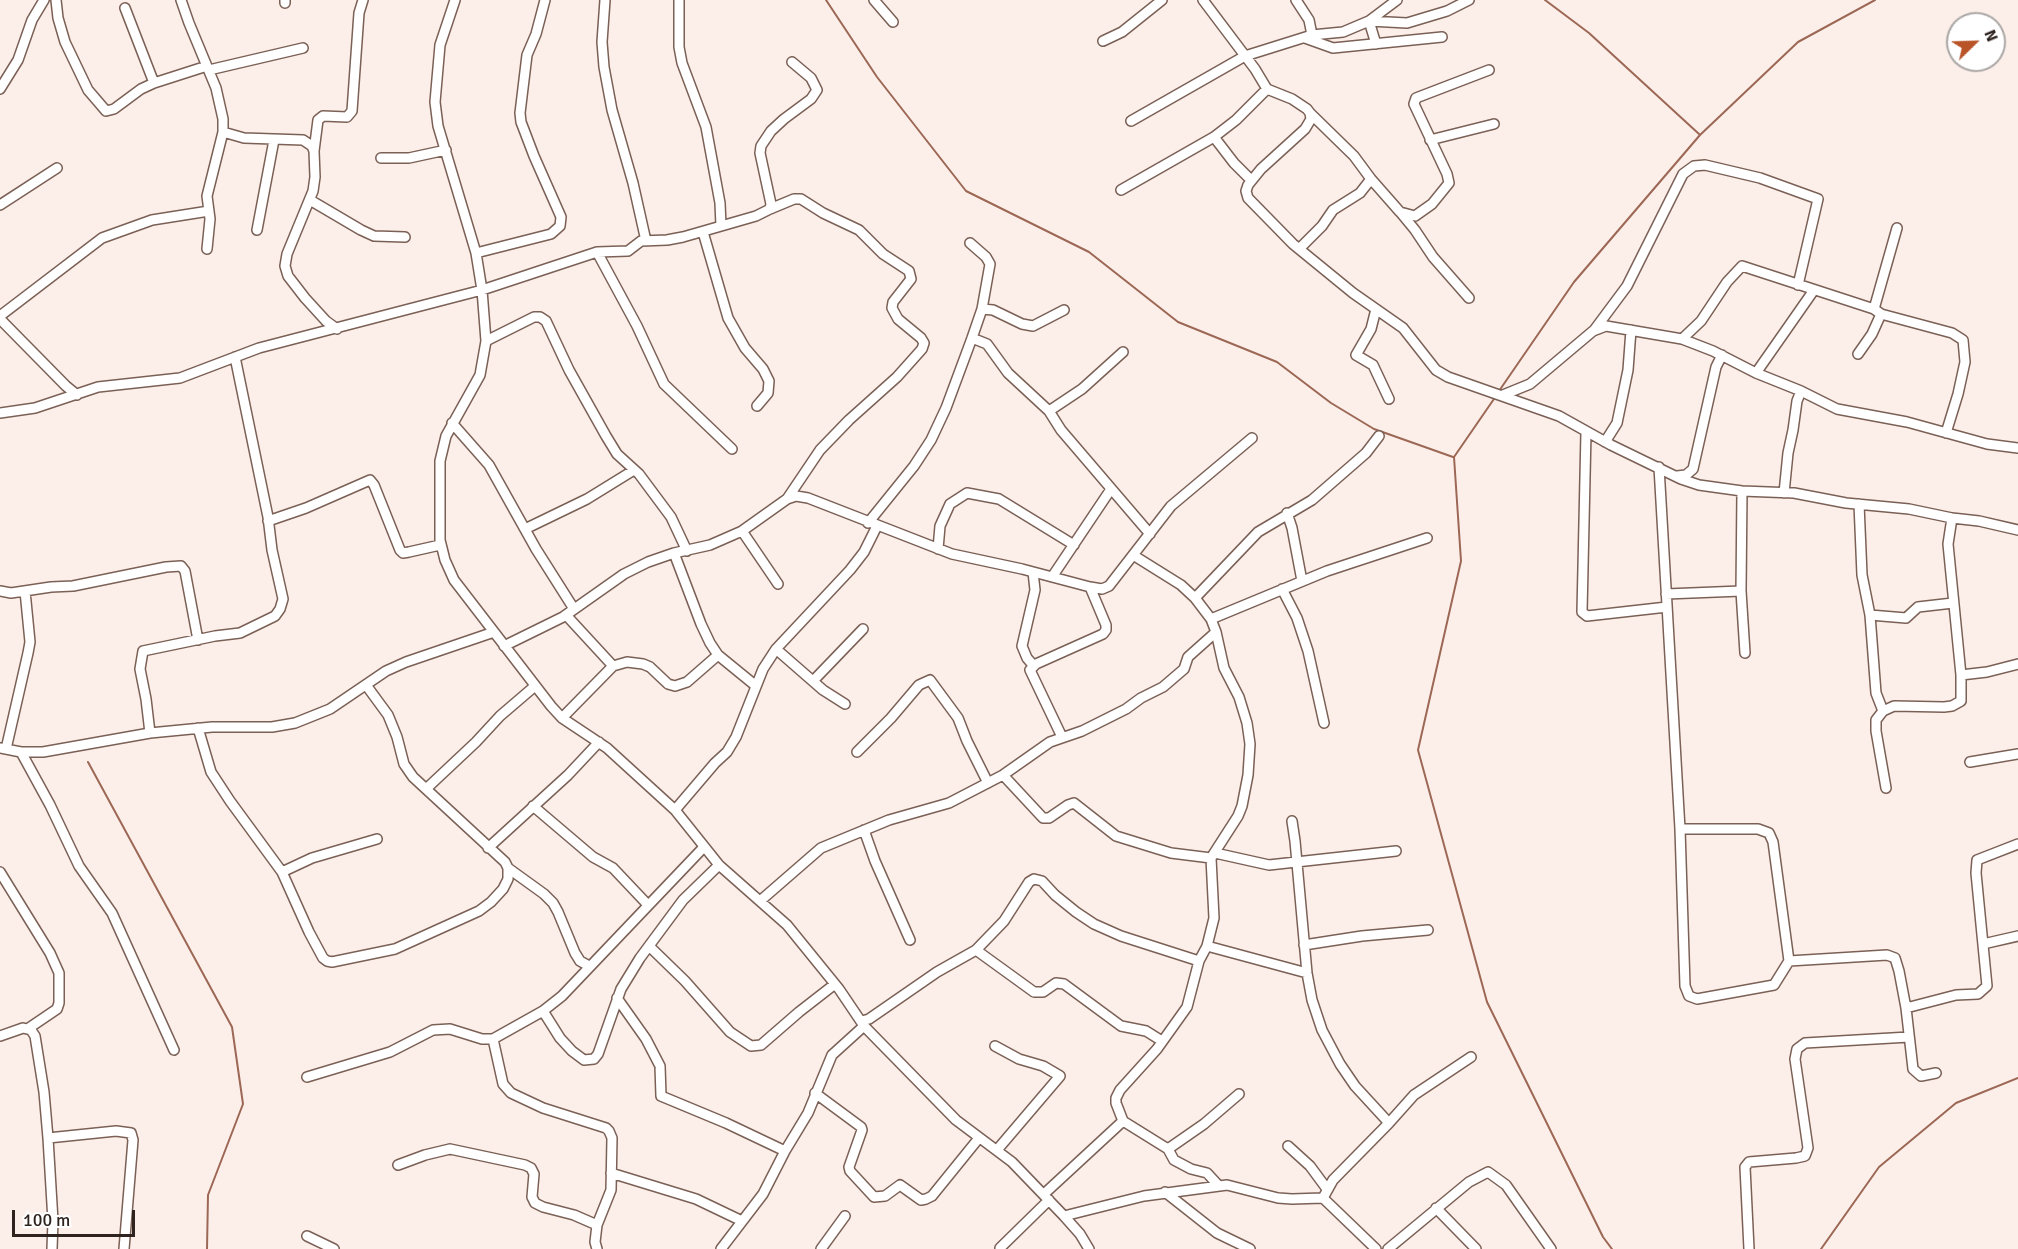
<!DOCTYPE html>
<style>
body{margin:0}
#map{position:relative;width:2018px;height:1249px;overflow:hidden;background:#fcefea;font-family:Signika,sans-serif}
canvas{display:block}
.north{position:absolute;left:1946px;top:12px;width:60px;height:60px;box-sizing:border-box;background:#fff;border:2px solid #aba7a5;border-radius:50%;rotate:67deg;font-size:16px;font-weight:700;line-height:24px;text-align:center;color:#2e231f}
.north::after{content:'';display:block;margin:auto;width:21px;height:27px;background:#b95328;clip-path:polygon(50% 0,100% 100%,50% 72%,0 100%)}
.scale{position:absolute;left:12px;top:1210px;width:123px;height:27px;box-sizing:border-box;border:3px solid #2e231f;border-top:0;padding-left:8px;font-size:18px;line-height:21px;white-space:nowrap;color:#2e231f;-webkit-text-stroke:4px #fff;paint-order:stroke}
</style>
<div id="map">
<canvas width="2018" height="1249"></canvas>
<div class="north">N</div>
<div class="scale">100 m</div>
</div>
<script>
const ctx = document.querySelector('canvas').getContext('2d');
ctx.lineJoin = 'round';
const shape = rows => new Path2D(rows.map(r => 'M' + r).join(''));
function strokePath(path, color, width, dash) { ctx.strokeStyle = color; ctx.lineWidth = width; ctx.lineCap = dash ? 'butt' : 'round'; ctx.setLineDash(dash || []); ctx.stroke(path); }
const stream = shape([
 [826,0,877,77,966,191,1089,252,1178,322,1277,362,1331,403,1374,429,1453,457],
 [1545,0,1589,33,1699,134],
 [1499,391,1574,282,1700,135,1798,42,1875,0],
 [1496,396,1454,457,1461,561,1418,750,1487,1002,1603,1237,1612,1249],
 [88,762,232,1027,243,1104,208,1195,207,1249],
 [1821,1249,1879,1167,1956,1103,2018,1078]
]);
const street = shape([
 [56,0,58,18,65,42,88,90,106,111,114,109,141,89,154,83,207,66],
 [181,0,189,23,216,88,223,119,223,132,207,196,210,219,207,249],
 [455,0,440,45,435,102,438,126,476,253,482,290,486,341,480,375,446,436,440,461,440,540,445,560,454,580,551,706,562,718,607,748,675,810,719,865,787,925,839,989,864,1026,832,1055,808,1113,785,1151,763,1194,721,1249],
 [605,0,602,42,604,67,612,110,633,183,646,241],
 [679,0,679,47,682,63,706,127,720,203,721,226],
 [874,0,893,22],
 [1203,0,1255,69,1267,89,1292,99,1307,109,1310,113,1311,119,1305,129,1261,169,1248,185,1246,191,1248,198,1293,244,1353,293,1403,328,1436,370,1448,377,1559,416,1611,445,1681,479,1699,485,1742,491,1794,493,1846,503,1909,509,1952,518,1979,521,2018,530],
 [1296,0,1309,20,1312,35],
 [285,3,285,0],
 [125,8,154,83],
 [1305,38,1333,48,1442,37],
 [1103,41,1122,32,1162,0],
 [1376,44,1369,21,1407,23,1447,11,1469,0],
 [209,70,303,48],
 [0,89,18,60,32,20,44,0],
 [1310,113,1354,156,1371,179,1400,212,1415,216,1432,204,1449,183,1447,174,1414,104,1416,98,1489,70],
 [1131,121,1245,56,1312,35,1343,32,1369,21,1397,0],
 [223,132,244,138,303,140,312,146,314,151],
 [1214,137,1234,163,1251,180],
 [1430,140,1494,124],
 [381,158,409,158,446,150],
 [1121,190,1214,137,1236,120,1267,89],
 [310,200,361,230,374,236,405,237],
 [0,205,57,168],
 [770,209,771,204,760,153,761,146,771,131,784,119,811,99,817,90,811,78,792,62],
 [1401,213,1415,230,1433,257,1469,298],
 [257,230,274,140],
 [703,232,728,318,745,348,763,369,769,381,768,393,757,406],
 [1299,249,1322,226,1333,210,1360,193,1371,179],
 [597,252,637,326,664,384,732,449],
 [476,253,551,234,560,226,561,217,534,156,521,122,520,113,527,55,536,34,545,0],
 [982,309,993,310,1022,324,1033,326,1064,310],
 [1376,309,1371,329,1356,355,1373,365,1389,399],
 [1874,309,1897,228],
 [1881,314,1952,333,1963,340,1965,362,1958,394,1946,433],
 [0,316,102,238,152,220,209,211],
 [0,319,66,386,77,395],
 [337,329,326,321,305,298,288,276,285,266,287,254,313,191,315,177,314,151,318,120,323,116,347,117,352,111,359,13,363,0],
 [1595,329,1627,286,1683,174,1694,166,1705,165,1760,178,1818,199,1798,285],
 [972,338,987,344,1008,373,1049,411,1061,430,1150,534],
 [1682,339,1701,321,1727,282,1742,266,1874,309,1881,314,1872,334,1858,354],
 [486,341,534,317,540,317,546,321,569,370,606,436,617,454,639,474,671,517,687,551],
 [1756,373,1814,290],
 [1503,395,1530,384,1593,331,1606,326,1682,339,1713,351,1756,373,1801,391,1837,409,1907,422,1987,444,2018,448],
 [1049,411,1082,389,1123,352],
 [0,413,35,408,98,387,180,378,259,348,482,290,597,252,628,251,641,241,667,240,683,237,756,216,770,209,794,199,801,199,823,213,859,230,883,254,909,271,911,279,893,302,892,308,898,319,921,338,924,343,922,349,897,377,849,420,820,450,787,499],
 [452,423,489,465,536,549,574,609],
 [1586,432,1582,612,1587,616,1667,607],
 [1605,442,1617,423,1628,370,1631,330],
 [1659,467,1680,829,1685,986,1689,996,1697,999,1774,985,1789,961,1887,955,1895,958,1899,971,1906,1008,1913,1069,1921,1076,1936,1073],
 [1677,476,1686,475,1693,469,1716,367,1722,355],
 [1742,491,1741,591,1745,653],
 [1784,493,1788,453,1793,430,1797,401,1801,391],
 [1859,504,1862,575,1870,615,1876,693,1883,711],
 [1287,513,1292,528,1302,581],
 [268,521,306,508,370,480,374,485,400,550,403,553,409,552,440,545],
 [868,523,914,466,931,440,946,408,972,338,982,309,990,264,986,257,970,243],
 [525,529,587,499,634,470],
 [742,531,778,584],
 [938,549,940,526,950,504,967,493,999,499,1074,545],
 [674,553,701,624,710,643,718,655,756,686],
 [1133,555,1181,585,1195,598,1211,619,1216,632,1224,668,1239,697,1247,723,1250,744,1248,775,1242,806,1238,816,1211,858,1214,918,1207,946,1199,961,1187,1007,1157,1049,1120,1090,1116,1098,1116,1103,1123,1121,1168,1149,1204,1124,1239,1094],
 [1052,577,1111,489],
 [1282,589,1297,618,1308,651,1324,723],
 [0,591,11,593,51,587,73,586,166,567,181,566,185,571,198,640],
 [1666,594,1741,591],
 [1195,598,1258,532,1312,500,1366,453,1379,436],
 [566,615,613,666],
 [1870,615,1906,618,1918,607,1953,603],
 [1211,619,1327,571,1427,538],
 [504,646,563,617,624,574,648,562,674,553,710,545,742,531,787,499,796,496,808,498,952,554,1022,569,1090,587,1102,589,1109,586,1171,506,1252,438],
 [776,649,823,690,845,704],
 [1033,665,1027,658,1022,646,1035,590,1033,572],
 [1961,675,1987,672,2018,664],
 [813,681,863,629],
 [366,685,388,715,397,737,404,764,413,777,505,862,508,868,544,894,553,903,558,912,575,953,580,961,589,966],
 [562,718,613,666,627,662,643,664,650,667,668,684,675,686,687,682,718,655],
 [198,728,211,772,230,801,282,872,309,932,323,958,327,961,332,962,395,949,479,911,491,902,503,889,508,879,508,868],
 [150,733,146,699,140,669,143,651,215,636,240,633,275,616,280,609,283,599,272,550,268,517,235,357],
 [1062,737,1030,670,1036,664,1103,634,1106,630,1106,625,1090,587],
 [0,748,21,752,43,752,150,733,212,727,272,727,295,723,330,709,386,671,406,662,494,632],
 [6,749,28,653,30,642,25,591],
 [21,752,50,805,79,866,112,913,174,1050],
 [857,752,891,718,919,685,930,680,958,718,967,741,988,783],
 [1970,762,2018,754],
 [1003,775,1043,818,1049,818,1068,805,1074,803,1116,836,1171,853,1211,858],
 [1886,788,1876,731,1876,720,1883,711,1894,706,1944,707,1952,706,1961,701,1961,675,1948,544,1952,518],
 [426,789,476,742,500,716,535,686],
 [533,806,593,857,613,868,648,905],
 [675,810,715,763,727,752,736,737,763,669,776,649,850,570,864,552,877,526],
 [1292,821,1295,841,1307,973,1312,1000,1322,1030,1340,1064,1355,1086,1389,1123],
 [1680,829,1758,829,1769,833,1773,842,1789,961],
 [864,830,875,861,910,940],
 [488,848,568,775,599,742],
 [1215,853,1269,865,1396,851],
 [0,872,50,953,59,973,59,1003,57,1009,29,1028],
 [282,872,312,858,377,839],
 [760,901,821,848,889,820,949,803,1003,775,1050,742,1082,731,1126,709,1141,698,1163,687,1184,669,1188,657,1216,632],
 [1983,944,2018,936],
 [1304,945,1362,936,1428,930],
 [649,946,685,981,730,1032,751,1046,761,1045,799,1012,835,984],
 [1207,946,1307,973],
 [976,950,1034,992,1043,992,1056,983,1064,984,1121,1026,1146,1031,1162,1041],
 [617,998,646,1039,660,1066,661,1096,726,1123,785,1151],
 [1906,1008,1956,995,1978,994,1987,986,1976,873,1977,860,2018,844],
 [543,1011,560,1038,572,1051,584,1060,594,1059,598,1054,621,989,640,958,683,900,719,865],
 [862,1021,869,1019,937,972,976,950,1004,921,1029,882,1034,879,1042,881,1055,895,1076,912,1094,924,1121,936,1199,961],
 [864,1026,956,1120,1012,1162,1064,1216,1080,1234,1089,1249],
 [0,1036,23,1028,31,1030,35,1036,44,1092,48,1138,53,1221,52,1249],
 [493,1039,503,1084,511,1093,543,1108,606,1128,609,1131,612,1138,611,1190,597,1225,595,1242,597,1249],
 [995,1046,1019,1059,1043,1066,1060,1076,997,1150],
 [307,1077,390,1052,433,1030,450,1029,482,1039,493,1039,543,1011,562,996,703,848],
 [815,1093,861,1127,862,1130,849,1167,850,1171,874,1197,885,1196,900,1185,921,1200,926,1199,932,1196,979,1138],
 [48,1138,116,1131,131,1133,133,1140,124,1249],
 [1288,1146,1310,1166,1327,1189],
 [1168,1149,1174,1160,1191,1169,1207,1173,1219,1186],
 [398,1165,425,1155,450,1149,525,1165,531,1168,534,1174,532,1197,535,1203,543,1207,574,1215,597,1225],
 [611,1173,696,1199,742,1221],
 [1165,1192,1217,1233,1250,1249],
 [1044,1194,1123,1121],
 [1323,1198,1333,1180,1389,1123,1414,1095,1471,1057],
 [1436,1208,1476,1249],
 [1064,1216,1144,1196,1227,1185,1278,1198,1292,1199,1323,1198,1376,1249],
 [307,1236,334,1249],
 [1000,1248,1049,1200],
 [821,1249,845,1216],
 [1388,1249,1469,1182,1488,1172,1506,1185,1551,1249],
 [1749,1249,1745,1167,1749,1162,1796,1158,1805,1156,1808,1148,1795,1059,1797,1049,1805,1043,1909,1037]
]);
strokePath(stream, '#9c6855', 2);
strokePath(street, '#7b6056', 12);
strokePath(street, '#fff', 9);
</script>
